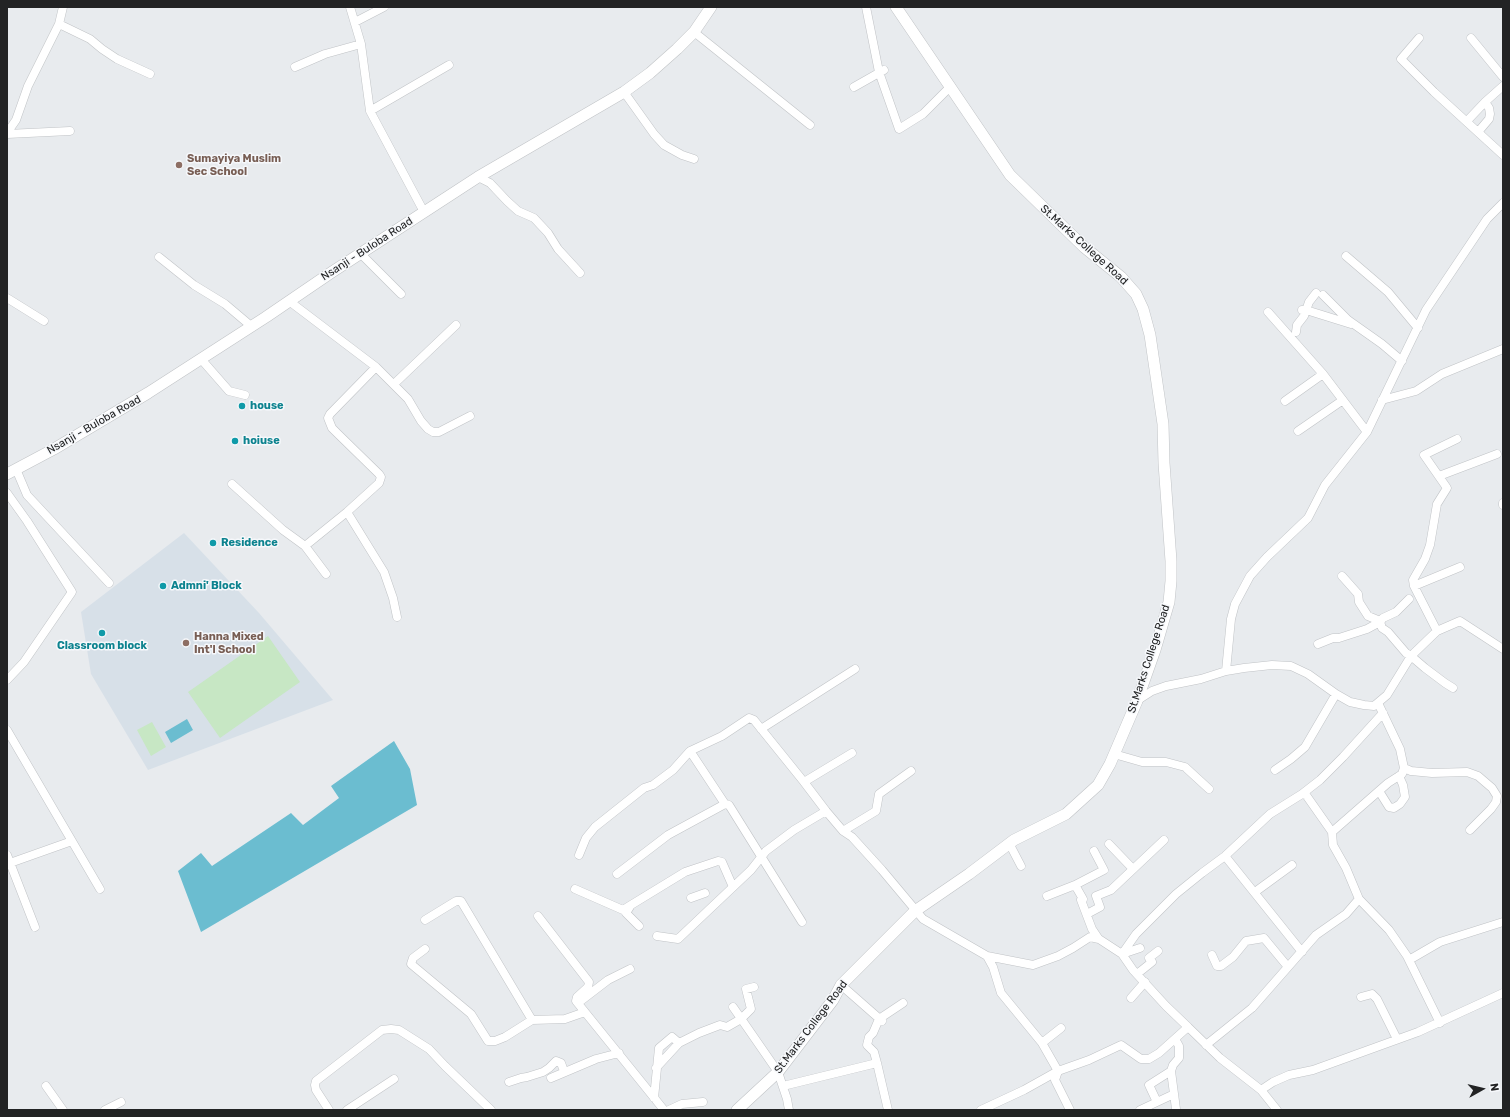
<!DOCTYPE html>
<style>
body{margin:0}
#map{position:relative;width:1510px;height:1117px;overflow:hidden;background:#e8ebee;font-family:Rubik,sans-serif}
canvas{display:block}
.frame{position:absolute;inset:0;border:8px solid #222324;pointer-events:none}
.north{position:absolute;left:1462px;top:1069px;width:40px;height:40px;-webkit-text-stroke:3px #f6f8fb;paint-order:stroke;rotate:82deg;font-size:11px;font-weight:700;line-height:16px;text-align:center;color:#222324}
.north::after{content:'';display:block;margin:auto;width:14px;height:18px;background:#222324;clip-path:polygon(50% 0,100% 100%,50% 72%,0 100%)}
</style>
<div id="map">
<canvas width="1510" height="1117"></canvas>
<div class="frame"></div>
<div class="north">N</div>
</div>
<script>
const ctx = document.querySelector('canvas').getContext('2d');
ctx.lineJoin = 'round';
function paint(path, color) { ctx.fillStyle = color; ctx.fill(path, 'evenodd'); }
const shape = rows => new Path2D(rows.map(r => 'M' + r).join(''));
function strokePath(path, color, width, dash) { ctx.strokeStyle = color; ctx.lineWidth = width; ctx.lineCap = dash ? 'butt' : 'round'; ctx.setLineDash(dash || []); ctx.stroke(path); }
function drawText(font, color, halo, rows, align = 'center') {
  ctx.font = font + ' Rubik,sans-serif'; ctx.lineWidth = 3; ctx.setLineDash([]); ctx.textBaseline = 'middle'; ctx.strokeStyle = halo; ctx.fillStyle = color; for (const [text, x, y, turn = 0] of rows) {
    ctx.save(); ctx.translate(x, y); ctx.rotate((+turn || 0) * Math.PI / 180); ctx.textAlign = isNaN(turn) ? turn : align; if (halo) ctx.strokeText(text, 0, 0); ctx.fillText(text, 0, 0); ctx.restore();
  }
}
const built = shape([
 [184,533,259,613,333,700,148,770,91,674,81,612]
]);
const green = shape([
 [268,636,300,682,220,738,188,692],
 [152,722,166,747,151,756,137,730]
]);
const water = shape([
 [187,719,193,730,171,743,165,732],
 [394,741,410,769,417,805,201,932,178,871,201,853,212,866,291,813,303,825,339,798,331,786]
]);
const street = shape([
 [350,7,361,44,370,111,424,212],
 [866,7,879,72,899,129,923,114,951,86],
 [355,22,384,7],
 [59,24,90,39,102,49,117,59,150,74],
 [694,32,810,125],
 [1419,38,1401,59,1434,92,1503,155],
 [1471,38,1503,77],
 [295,67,325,54,361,44],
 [854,87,884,70],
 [624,92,654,134,664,145,682,155,694,159],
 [370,111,449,65],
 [1467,121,1485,102,1503,86],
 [1478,132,1489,119,1490,114,1489,108,1485,102],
 [7,133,16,120,28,86,59,24,63,7],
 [7,134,70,131],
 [478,177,490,183,507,201,518,211,534,218,548,233,558,249,580,273],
 [361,254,401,294],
 [1346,256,1388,292,1418,328],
 [159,257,194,285,225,304,251,326],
 [1323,295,1348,320,1382,344,1402,361],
 [7,298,44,321],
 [289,301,376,367,408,399,421,421,428,429,433,432,439,432,470,416],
 [1302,310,1306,310,1351,324],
 [1268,312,1323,374,1367,432],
 [1296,332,1297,325,1304,316,1309,302,1316,293],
 [201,359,229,391,245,395],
 [394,384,456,325],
 [1382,400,1416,391,1442,374,1503,349],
 [1285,401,1323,374],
 [1298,431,1343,400],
 [16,469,27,495,109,583],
 [1439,476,1497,454],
 [232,484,283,530,305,546,326,574],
 [7,493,27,521,72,592,24,662,7,680],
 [1503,503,1503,505],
 [347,512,384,572,393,598,397,617],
 [305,546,347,512,379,483,381,477,379,474,338,434,332,428,328,418,330,414,376,367],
 [1342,576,1358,594,1359,602,1368,616,1380,621],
 [1414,586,1460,567],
 [1409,599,1396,612,1383,618,1380,622,1382,628,1388,632,1406,653,1411,656,1425,668,1445,683,1453,688],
 [1437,631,1414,586,1413,580,1425,559,1430,545,1437,504,1447,488,1424,455,1457,439],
 [1318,644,1333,638,1339,638,1367,629,1380,622],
 [1226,671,1231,619,1235,604,1250,576,1267,557,1308,518,1325,485,1367,432,1426,310,1487,219,1503,203],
 [1138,700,1152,691,1166,686,1201,679,1226,671,1244,668,1272,665,1291,666,1308,674,1336,694,1350,702,1364,705,1374,706,1387,695,1411,656,1437,631,1460,621,1503,649],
 [761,729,855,669],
 [7,730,100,889],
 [690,751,725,804],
 [1114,754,1142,762,1166,762,1185,767,1209,789],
 [1404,768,1411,771,1432,773,1467,772,1478,776,1492,788,1497,796,1496,802,1491,809,1470,830],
 [1275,770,1291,759,1305,747,1336,694],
 [804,782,852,753],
 [1379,791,1389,807,1394,808,1400,804,1405,797,1403,785,1399,776],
 [1302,794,1320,780,1343,757,1383,713],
 [843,831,876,811,879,794,911,771],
 [1332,832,1388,783,1402,774,1404,768,1400,749,1378,703],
 [1009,843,1021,866],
 [1109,844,1133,869],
 [7,855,35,927],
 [579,855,586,838,595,827,644,788,653,785,673,770,690,751,722,736,749,718,754,720,804,782,826,811,843,831,852,837,882,870,923,919,987,956,993,967,1001,993,1042,1043,1058,1071,1089,1060,1121,1045,1141,1059,1149,1059,1159,1053,1188,1027,1220,1058,1261,1090,1277,1110],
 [1225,856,1302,952],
 [10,863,72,841],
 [617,874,668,835,725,804,729,805,802,922],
 [1075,885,1104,870,1094,851],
 [575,889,623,910,631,905,626,913,639,926],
 [1255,892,1292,865],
 [1047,896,1075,885,1083,899,1081,900,1092,929,1098,938],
 [691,898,705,893],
 [631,905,685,872,718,861,722,862,733,887],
 [1087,914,1100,907,1096,896,1111,890,1164,840],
 [538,916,589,982,588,987,577,997,576,1001,664,1110],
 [425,920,456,901,461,901,532,1020,565,1019,585,1012],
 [657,936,678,939,751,870,766,851,794,830,826,811],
 [425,949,413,958,411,964,471,1014,488,1041,495,1041,505,1037,532,1020],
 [1122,954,1136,934,1176,894,1202,873,1225,856,1270,814,1302,794,1306,795,1332,832,1333,845,1346,868,1359,899,1389,930,1407,956,1440,1023],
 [1122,954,1140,948],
 [1212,955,1217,966,1221,966,1233,957,1246,941,1264,938,1288,967],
 [987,956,1033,965,1058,956,1073,948,1090,937,1099,939,1122,954,1133,970,1166,1006,1188,1027],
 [1409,960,1440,942,1503,922],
 [1137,974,1152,962,1149,958,1158,951],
 [841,985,882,1021],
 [1361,997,1372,994,1377,999,1397,1039],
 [1131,998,1145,982],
 [578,1003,608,980,630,969],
 [733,1007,778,1072,787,1099,789,1110],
 [1042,1043,1061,1028],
 [1206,1045,1252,1008,1316,935,1346,914,1359,899],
 [877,1063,874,1052,867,1045,869,1037,873,1033,879,1019,903,1003],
 [656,1068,679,1043,699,1033,720,1025,727,1027,741,1019,751,1009,746,989,754,987],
 [1058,1071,1055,1080,1070,1110],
 [1171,1071,1176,1109],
 [551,1078,596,1059,619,1053],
 [509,1082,521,1078,527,1077,543,1072,549,1068,556,1061,561,1063,564,1071],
 [46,1086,63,1110],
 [783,1086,877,1063,888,1110],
 [1261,1090,1273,1082,1289,1075,1313,1070,1418,1032,1503,993],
 [654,1098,659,1048,672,1037,679,1043],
 [1157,1102,1149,1085,1171,1071,1173,1065,1179,1058,1179,1046,1175,1039],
 [105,1110,121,1102],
 [329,1110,316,1090,315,1085,316,1081,382,1030,391,1029,399,1030,429,1049,445,1066,491,1110],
 [347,1110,394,1079],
 [669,1110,682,1104,703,1102],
 [981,1110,1024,1090,1058,1071],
 [1140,1110,1174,1094]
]);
const secondary = shape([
 [7,474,54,449,148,393,266,317,332,272,478,177,624,92,650,73,677,49,694,32,711,7],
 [737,1110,778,1072,833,1000,841,985,915,911,969,874,1014,840,1066,814,1098,785,1110,764,1137,701,1155,650,1169,602,1171,581,1171,561,1164,463,1163,424,1150,335,1143,309,1136,294,1121,277,1084,247,1010,175,896,7]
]);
const markers = [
 [179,165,4,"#8d6e63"],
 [242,406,4,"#0f9aa8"],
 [235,441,4,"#0f9aa8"],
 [213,543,4,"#0f9aa8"],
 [163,586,4,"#0f9aa8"],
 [102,633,4,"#0f9aa8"],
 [186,643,4,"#8d6e63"]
];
const educationNames = [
 ["Sumayiya Muslim",187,159],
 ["Sec School",187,172],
 ["Hanna Mixed",194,637],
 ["Int'l School",194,650]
];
const streetNames = [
 ["St.Marks College Road",1084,245,42],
 ["Nsanji - Buloba Road",367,249,-33],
 ["Nsanji - Buloba Road",94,425,-30],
 ["St.Marks College Road",1149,659,-72],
 ["St.Marks College Road",811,1027,-53]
];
const cultureNames = [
 ["house",250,406],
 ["hoiuse",243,441],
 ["Residence",221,543],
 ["Admni' Block",171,586],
 ["Classroom block",102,646,"center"]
];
paint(built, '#d7e0e8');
paint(green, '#c7e7c4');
paint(water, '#6bbdd0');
strokePath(street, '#c0c3c6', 9);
strokePath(secondary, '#c0c3c6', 12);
strokePath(street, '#fff', 8);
strokePath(secondary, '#fff', 11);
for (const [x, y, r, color] of markers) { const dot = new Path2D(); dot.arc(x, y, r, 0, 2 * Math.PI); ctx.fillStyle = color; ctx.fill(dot); strokePath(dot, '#f6f8fb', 1.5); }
drawText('bold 11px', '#785e54', '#f6f8fb', educationNames, 'left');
drawText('11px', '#222324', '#f6f8fb', streetNames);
drawText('bold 11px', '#0d838f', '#f6f8fb', cultureNames, 'left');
</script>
